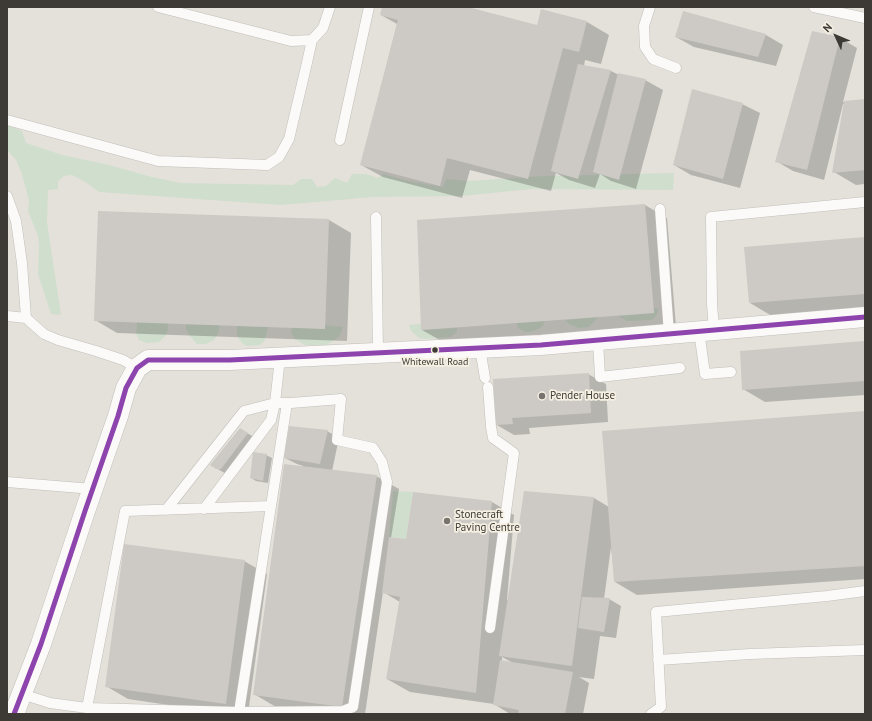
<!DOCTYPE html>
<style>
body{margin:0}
#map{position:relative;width:872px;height:721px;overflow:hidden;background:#e4e1da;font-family:"PT Sans",sans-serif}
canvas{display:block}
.frame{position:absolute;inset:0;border:8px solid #3d3a35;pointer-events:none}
.north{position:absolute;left:816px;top:16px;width:40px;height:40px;-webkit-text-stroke:3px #f6f0e3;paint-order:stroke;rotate:314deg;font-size:11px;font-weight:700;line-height:16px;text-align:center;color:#3d3a35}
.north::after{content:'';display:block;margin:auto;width:14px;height:18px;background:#3d3a35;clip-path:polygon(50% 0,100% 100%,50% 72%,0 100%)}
</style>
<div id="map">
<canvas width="872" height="721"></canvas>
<div class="frame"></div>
<div class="north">N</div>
</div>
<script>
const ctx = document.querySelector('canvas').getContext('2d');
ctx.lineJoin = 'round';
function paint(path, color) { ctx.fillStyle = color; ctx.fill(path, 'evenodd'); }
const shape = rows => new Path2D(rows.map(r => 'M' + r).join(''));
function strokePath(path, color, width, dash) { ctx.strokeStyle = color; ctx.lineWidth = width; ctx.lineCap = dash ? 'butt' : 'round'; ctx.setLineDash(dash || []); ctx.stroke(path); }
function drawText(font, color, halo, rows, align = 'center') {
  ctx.font = font + ' "PT Sans",sans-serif'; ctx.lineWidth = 3.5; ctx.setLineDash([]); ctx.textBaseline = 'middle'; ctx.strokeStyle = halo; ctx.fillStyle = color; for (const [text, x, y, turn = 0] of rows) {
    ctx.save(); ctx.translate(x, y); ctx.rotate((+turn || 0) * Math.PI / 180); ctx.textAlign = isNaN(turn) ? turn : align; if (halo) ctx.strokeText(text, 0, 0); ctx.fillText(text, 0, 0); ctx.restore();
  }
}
const green = shape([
 [7,125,22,131,26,143,62,155,109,165,152,177,181,183,293,185,301,179,312,179,317,187,326,186,335,178,347,183,352,174,366,174,378,178,384,174,404,180,443,187,446,179,469,181,544,176,674,173,673,190,532,189,461,196,373,197,281,205,99,192,87,183,72,175,64,176,58,181,58,189,48,190,47,222,61,315,51,314,38,274,39,246,38,236,28,211,29,201,22,174,16,160,7,150],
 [654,308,659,309,656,316,652,320,627,321,618,316,654,313],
 [598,317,589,327,579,328,569,324,565,320],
 [544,321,543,326,538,329,531,332,525,332,518,328,517,323],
 [137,322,168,323,168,330,165,336,159,342,147,343,139,340,136,333],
 [186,324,220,325,218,334,214,340,206,344,197,344,189,335,186,329],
 [421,324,422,330,457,328,457,332,451,337,425,339,419,338,411,331,409,325],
 [325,325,343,327,339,337,326,345,305,345,295,339,291,333,292,327,325,329],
 [237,326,268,327,265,340,260,345,247,346,242,343,237,336],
 [393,491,413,492,406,539,389,537]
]);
const shadow = shape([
 [383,7,464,7,538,26,587,22,609,35,601,64,585,60,584,66,611,71,619,75,645,80,663,90,636,189,611,181,600,174,595,188,569,180,556,173,551,191,470,170,462,198,383,177,361,165,397,24,381,15],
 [684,12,766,35,783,45,776,66,694,47,676,37],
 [840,38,857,48,843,102,865,100,865,184,856,185,834,172,845,104,843,104,824,180,793,171,776,161],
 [742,104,760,113,740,188,691,175,674,165],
 [645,205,667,218,676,326,445,343,422,330],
 [329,220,351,233,347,341,117,333,95,320],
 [865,238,865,308,772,316,750,303],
 [863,342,865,343,865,395,765,402,743,389],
 [588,374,606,384,608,422,529,428,530,434,514,435,497,425],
 [865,412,865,579,637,595,615,582,611,547,604,599,609,599,621,606,616,638,600,636,594,679,579,677,589,683,583,714,510,714,494,704,410,692,387,679,400,602,383,592,365,714,325,714,276,707,254,694,303,466,297,464,285,458,327,431,339,438,332,471,376,476,399,489,391,538,407,540,414,493,492,502,514,515,507,600,509,600,594,498,609,507],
 [502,657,513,663,502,662],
 [240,429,259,440,228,475,216,468],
 [266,455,272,458,268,483,256,481,251,478],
 [244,561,267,574,248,714,230,714,128,699,106,686]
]);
const building = shape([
 [382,7,468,7,537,25,541,9,587,21,579,52,563,48,528,179,447,158,440,186,360,165,398,20,380,15],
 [683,11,766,34,758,57,675,37],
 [812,31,840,37,807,170,775,162],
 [578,64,611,70,578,179,551,171],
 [618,73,646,79,619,180,593,172],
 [692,89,743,103,723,179,673,165],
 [865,99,865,170,832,173,844,101],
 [645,204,654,313,421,330,417,220],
 [98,211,329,219,325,329,94,321],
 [865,237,865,294,749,303,744,247],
 [864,341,865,381,742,390,740,351],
 [589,373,591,413,512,418,513,424,496,425,493,379],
 [865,411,865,566,614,582,602,431],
 [289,426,328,430,320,464,284,458],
 [240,428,248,433,221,469,216,469,210,465],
 [253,452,267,454,263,481,250,478],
 [284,464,377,475,342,707,253,695],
 [524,491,594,497,572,666,499,656],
 [413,492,492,501,476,693,386,679,400,597,382,593,389,537,406,539],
 [124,544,245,560,226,704,105,687],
 [582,597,610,598,604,632,578,628],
 [500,660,573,672,565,714,518,714,519,710,493,705]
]);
const lane = shape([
 [158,7,291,41,312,40],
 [650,7,644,26,645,47,653,59,676,68],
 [814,7,865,18],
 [7,120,158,161,267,165,279,157,289,139,306,67,312,40,323,28,330,7],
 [340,140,369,7],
 [7,196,16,221,22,263,26,318,44,334,58,340,96,351,123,360,137,368],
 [660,209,669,334],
 [376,217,378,353],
 [7,316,26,318],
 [714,330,712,304,711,217,865,202],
 [699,331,705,374,731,372],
 [598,340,600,377,680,368],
 [480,348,485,378],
 [280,358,275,403,291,403,341,399,337,440,373,448,382,462,387,482,353,707,343,711,239,712,287,403],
 [488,387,491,427,493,438,514,453,490,628],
 [7,482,93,489],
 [166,510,244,411,275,403,271,420,204,509],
 [658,660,750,654,865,650],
 [22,694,50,703,87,708],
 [239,712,87,708,125,511,271,506],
 [651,714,661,707,656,612,827,596,865,591]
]);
const street = shape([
 [14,714,41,644,85,511,118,416,126,388,137,368,148,360,230,360,541,345,865,317]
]);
const bus1 = shape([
 [14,714,41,644,85,511,118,416,126,388,137,368,148,360,230,360,541,345,865,317]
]);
const markers = [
 [435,350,3.5,"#3d3a35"],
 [542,396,4,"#77746f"],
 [447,521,4,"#77746f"]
];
const busNames = [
 ["Whitewall Road",435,362]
];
const poiNames = [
 ["Pender House",550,396],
 ["Stonecraft",455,515],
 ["Paving Centre",455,528]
];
paint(green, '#d0dece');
paint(shadow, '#0003');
paint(building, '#cdcac5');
strokePath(lane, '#c1beb9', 11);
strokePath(street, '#c1beb9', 21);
strokePath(lane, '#fbfaf9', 10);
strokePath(street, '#fbfaf9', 20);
strokePath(bus1, '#8e44ad', 5);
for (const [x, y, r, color] of markers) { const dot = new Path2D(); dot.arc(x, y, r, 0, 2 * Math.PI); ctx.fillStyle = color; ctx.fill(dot); strokePath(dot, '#f6f0e3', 1.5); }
drawText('10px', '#3d3a35', '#f6f0e3', busNames);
drawText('11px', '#3d3a35', '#f6f0e3', poiNames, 'left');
</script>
